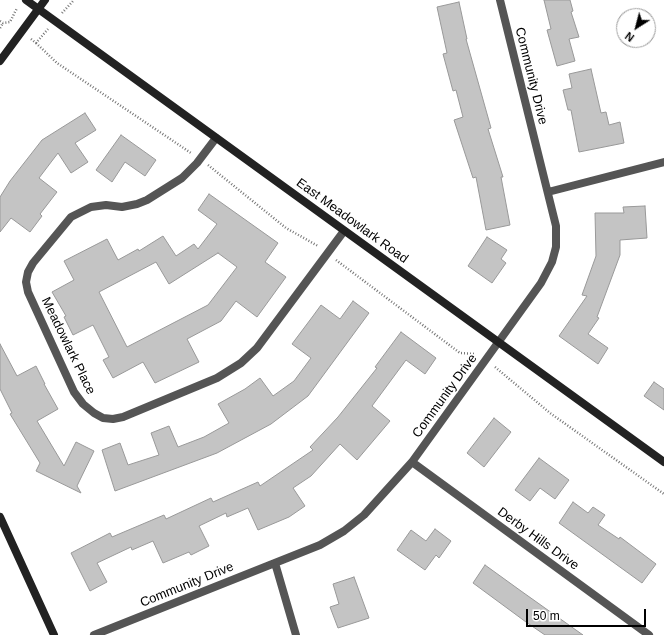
<!DOCTYPE html>
<style>
body{margin:0}
#map{position:relative;width:664px;height:635px;overflow:hidden;background:#fff;font-family:Arial,sans-serif}
canvas{display:block}
.north{position:absolute;left:616px;top:8px;width:40px;height:40px;box-sizing:border-box;background:#fff;border:1px solid #999;border-radius:50%;rotate:216deg;font-size:11px;font-weight:700;line-height:16px;text-align:center;color:#000}
.north::after{content:'';display:block;margin:auto;width:14px;height:18px;background:#000;clip-path:polygon(50% 0,100% 100%,50% 72%,0 100%)}
.scale{position:absolute;left:526px;top:609px;width:120px;height:18px;box-sizing:border-box;border:2px solid #000;border-top:0;padding-left:5px;font-size:12px;line-height:14px;white-space:nowrap;color:#000;-webkit-text-stroke:3px #fff;paint-order:stroke}
</style>
<div id="map">
<canvas width="664" height="635"></canvas>
<div class="north">N</div>
<div class="scale">50 m</div>
</div>
<script>
const ctx = document.querySelector('canvas').getContext('2d');
ctx.lineJoin = 'round';
function paint(path, color) { ctx.fillStyle = color; ctx.fill(path, 'evenodd'); }
const shape = rows => new Path2D(rows.map(r => 'M' + r).join(''));
function strokePath(path, color, width, dash) { ctx.strokeStyle = color; ctx.lineWidth = width; ctx.lineCap = dash ? 'butt' : 'round'; ctx.setLineDash(dash || []); ctx.stroke(path); }
function drawText(font, color, halo, rows, align = 'center') {
  ctx.font = font + ' Arial,sans-serif'; ctx.lineWidth = 3; ctx.setLineDash([]); ctx.textBaseline = 'middle'; ctx.strokeStyle = halo; ctx.fillStyle = color; for (const [text, x, y, turn = 0] of rows) {
    ctx.save(); ctx.translate(x, y); ctx.rotate((+turn || 0) * Math.PI / 180); ctx.textAlign = isNaN(turn) ? turn : align; if (halo) ctx.strokeText(text, 0, 0); ctx.fillText(text, 0, 0); ctx.restore();
  }
}
const building = shape([
 [544,0,570,0,573,11,571,12,579,37,569,39,575,61,557,66,547,30,551,29,544,0],
 [459,2,467,39,466,39,491,128,488,129,503,177,501,177,510,225,486,230,476,177,473,178,454,120,463,117,456,90,453,91,443,54,447,53,437,7,459,2],
 [591,69,601,113,606,112,609,125,620,122,624,143,579,152,571,110,568,110,563,90,572,88,569,74,591,69],
 [85,113,96,130,75,143,88,162,71,173,58,153,39,178,57,192,40,214,42,216,30,232,11,218,0,232,0,197,10,181,42,140,85,113],
 [121,135,156,160,145,176,125,162,112,182,96,170,121,135],
 [209,194,278,243,265,262,286,277,257,317,236,301,221,321,187,339,199,362,155,383,143,362,113,378,103,360,109,357,93,325,73,335,64,317,66,316,52,292,74,280,64,261,107,239,118,260,138,249,139,251,163,236,176,256,194,244,198,249,217,224,198,210,209,194],
 [218,253,237,267,208,305,127,347,99,292,156,262,169,284,218,253],
 [645,206,647,238,620,240,620,255,597,317,599,318,588,334,608,348,598,364,559,336,587,296,582,295,596,256,595,213,624,213,623,207,645,206],
 [487,237,507,250,501,259,506,263,492,283,468,266,487,237],
 [353,301,369,313,308,396,271,424,217,453,115,491,102,450,120,443,128,465,159,455,151,433,169,426,178,447,204,437,229,423,218,404,245,389,260,378,273,396,294,381,311,358,292,344,313,316,321,305,340,319,353,301],
 [401,332,436,358,425,374,406,360,372,406,390,421,357,460,340,444,311,476,293,488,305,506,289,517,258,530,248,508,227,517,226,513,199,526,209,546,191,555,189,552,163,563,153,541,132,550,131,547,97,563,107,582,90,591,71,553,110,533,112,537,164,515,166,519,211,498,213,502,258,482,260,486,313,450,310,447,338,417,377,368,375,367,401,332],
 [0,344,17,376,36,366,45,384,44,384,58,409,37,421,64,466,76,442,94,451,77,486,81,493,36,471,40,463,10,414,12,413,0,389,0,344],
 [654,382,664,389,664,410,644,396,654,382],
 [494,418,511,432,484,467,467,453,494,418],
 [539,458,569,480,555,499,540,488,530,501,515,490,539,458],
 [573,502,588,513,593,507,605,515,598,525,619,539,620,537,656,564,642,583,559,523,573,502],
 [435,529,451,541,439,558,436,555,425,570,397,550,411,530,426,541,435,529],
 [485,565,521,591,583,635,545,635,526,622,473,583,485,565],
 [354,577,369,618,338,628,330,607,339,604,333,584,354,577]
]);
const path = shape([
 [62,13,74,0],
 [0,21,3,23,10,22,17,8],
 [0,28,3,23],
 [31,39,36,43,48,29],
 [36,43,57,63,191,153],
 [208,165,286,228,318,246],
 [336,260,460,353,476,354],
 [495,367,550,413,664,494]
]);
const street = shape([
 [216,138,197,163,182,178,147,200,137,204,122,207,106,205,91,207,71,217,33,263,28,272,26,282,28,292,74,392,83,404,94,413,103,418,113,419,123,417,217,378,241,363,257,348,344,231],
 [548,192,664,162],
 [412,462,649,635],
 [275,563,296,635],
 [94,635,320,545,344,531,364,515,412,462,541,283,552,262,556,247,556,226,500,0]
]);
const secondary = shape([
 [26,0,664,462],
 [0,61,45,0],
 [0,517,54,635]
]);
const streetNames = [
 ["Community Drive",531,76,76],
 ["East Meadowlark Road",352,221,36],
 ["Meadowlark Place",68,346,64],
 ["Community Drive",445,396,-54],
 ["Derby Hills Drive",538,539,36],
 ["Community Drive",187,585,-22]
];
paint(building, '#c4c4c4');
strokePath(building, '#999', 1);
strokePath(path, '#777', 2.5, [1, 2]);
strokePath(street, '#555', 8);
strokePath(secondary, '#222', 8);
drawText('13px', '#000', '#fff', streetNames);
</script>
